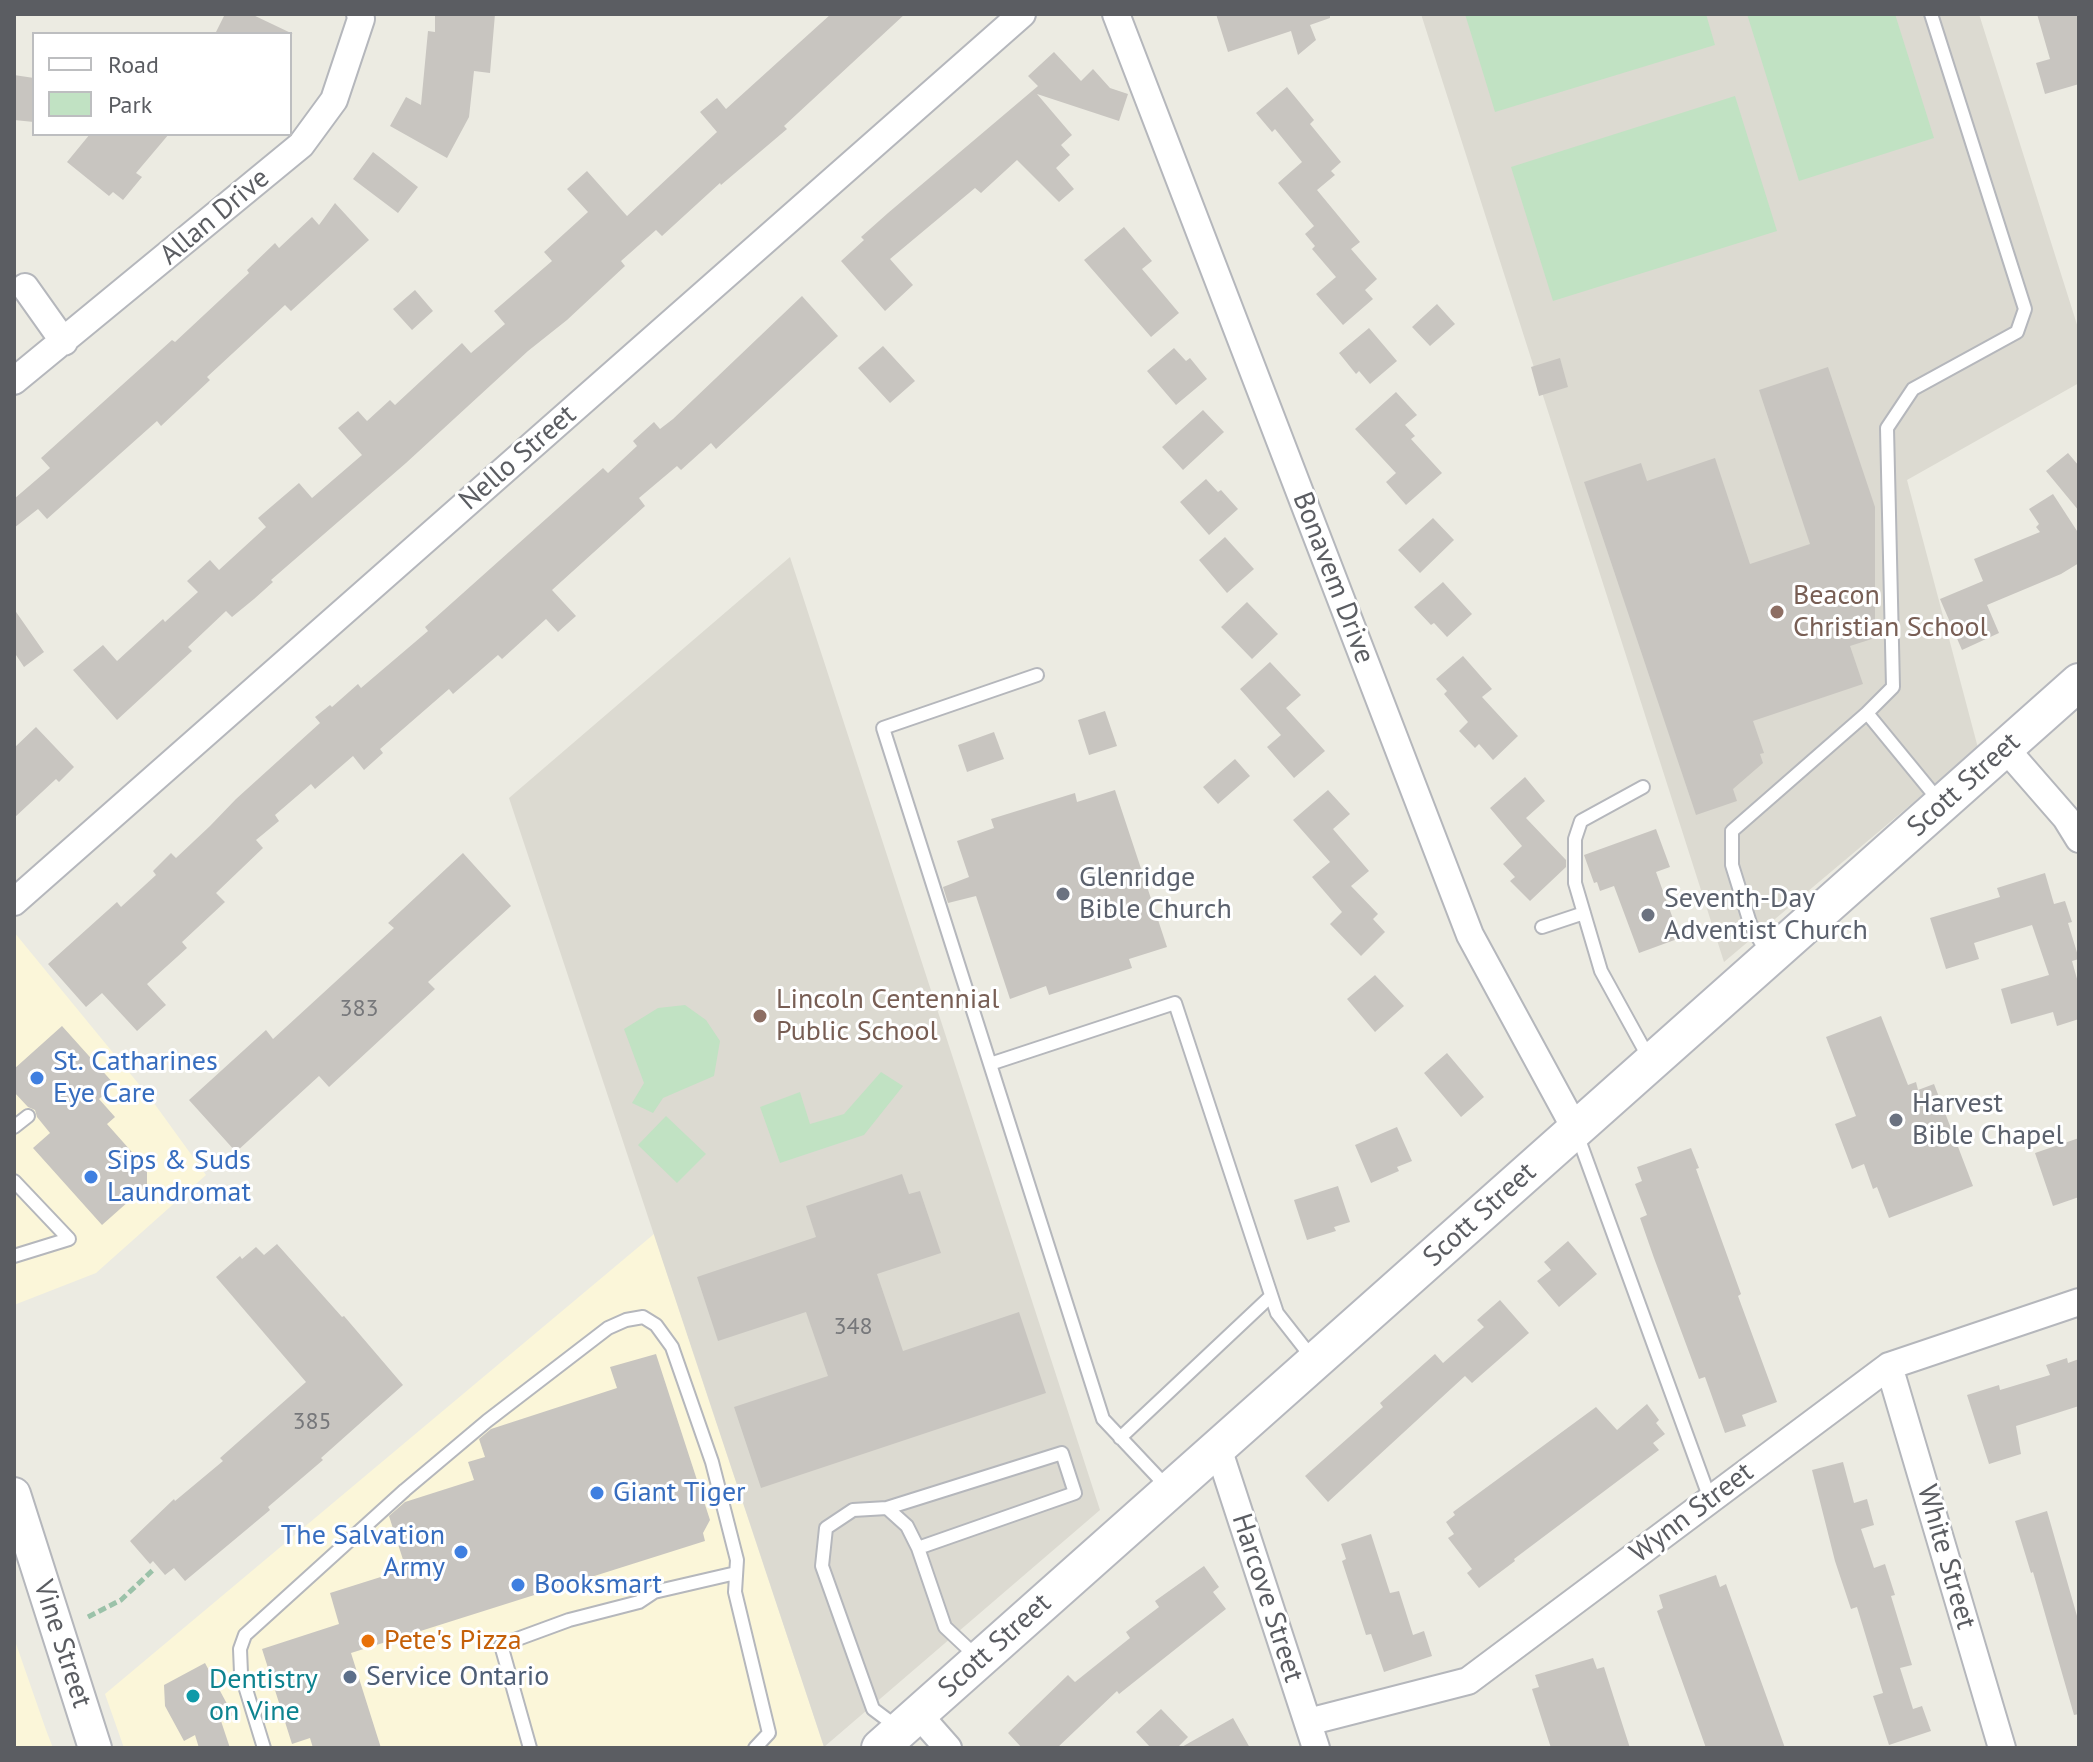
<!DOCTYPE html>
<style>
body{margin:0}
#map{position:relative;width:2093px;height:1762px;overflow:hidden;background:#ecebe2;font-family:"PT Sans",sans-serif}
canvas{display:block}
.frame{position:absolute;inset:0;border:16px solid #5b5d62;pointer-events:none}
.legend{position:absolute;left:32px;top:32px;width:260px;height:104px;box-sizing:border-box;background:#fff;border:2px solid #bdbec0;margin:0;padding:10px 14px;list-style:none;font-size:24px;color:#5b5d62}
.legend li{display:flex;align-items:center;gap:16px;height:40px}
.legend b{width:40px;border:2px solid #bdbec0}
</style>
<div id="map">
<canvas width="2093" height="1762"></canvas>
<div class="frame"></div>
<ul class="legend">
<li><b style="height:10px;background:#fff"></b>Road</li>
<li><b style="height:22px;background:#c1e2c3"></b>Park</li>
</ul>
</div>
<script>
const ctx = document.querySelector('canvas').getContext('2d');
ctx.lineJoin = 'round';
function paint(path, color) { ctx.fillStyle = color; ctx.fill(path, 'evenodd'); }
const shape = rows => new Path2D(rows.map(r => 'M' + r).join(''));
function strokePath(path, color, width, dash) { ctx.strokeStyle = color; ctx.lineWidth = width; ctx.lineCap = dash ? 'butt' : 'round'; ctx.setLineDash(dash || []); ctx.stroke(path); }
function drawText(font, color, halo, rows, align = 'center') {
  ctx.font = font + ' "PT Sans",sans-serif'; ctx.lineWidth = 6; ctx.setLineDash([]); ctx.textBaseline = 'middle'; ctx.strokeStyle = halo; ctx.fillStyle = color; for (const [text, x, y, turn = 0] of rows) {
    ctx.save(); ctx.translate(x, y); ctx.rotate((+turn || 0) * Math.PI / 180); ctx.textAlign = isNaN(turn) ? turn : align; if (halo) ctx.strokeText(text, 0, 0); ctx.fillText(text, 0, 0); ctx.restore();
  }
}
const commercial = shape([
 [14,932,151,1099,206,1175,96,1273,14,1305],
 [654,1234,824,1747,124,1748,105,1694],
 [14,1638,46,1730,53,1748,14,1748]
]);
const education = shape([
 [1421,14,1979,14,2079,331,2079,383,1907,480,1978,748,1724,962],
 [790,557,1100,1510,824,1747,509,798]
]);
const green = shape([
 [1465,14,1706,14,1715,45,1495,112],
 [1747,14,1895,14,1934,138,1799,181],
 [1735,96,1777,231,1553,301,1511,167],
 [685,1005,706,1020,720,1041,714,1076,663,1098,653,1113,632,1103,644,1083,624,1029,658,1008],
 [881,1072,903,1086,864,1135,780,1163,760,1107,800,1092,810,1124,844,1114],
 [666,1116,706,1154,677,1183,638,1145]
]);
const building = shape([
 [225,14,251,14,293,34,215,34],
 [435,14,495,14,490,73,474,71,469,117,447,158,390,126,406,97,421,105,428,31,435,32],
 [831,14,905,14,784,126,787,129,721,185,720,183,662,236,656,230,621,261,625,266,567,320,528,351,406,463,271,580,273,582,254,599,232,617,226,611,188,647,192,651,117,720,73,670,103,645,117,661,163,619,165,622,198,592,187,581,210,560,219,570,266,527,258,518,299,483,312,498,362,455,338,428,358,411,367,421,390,400,395,405,462,343,471,353,505,324,494,311,552,261,544,252,588,212,567,189,587,171,627,216,717,132,700,112,717,98,726,109],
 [1216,14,1330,14,1330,18,1310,25,1316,40,1298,55,1291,31,1228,52],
 [2037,14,2079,14,2079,84,2045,94,2036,63,2050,59],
 [1054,52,1081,81,1093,69,1110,88,1128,94,1119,121,1037,94,1072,135,1061,145,1070,155,1056,168,1074,189,1059,202,1017,160,981,193,975,188,890,259,913,285,885,311,841,261,864,240,861,237,888,213,1038,86,1028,76],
 [14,75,34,78,34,122,14,120],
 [1287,87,1314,120,1310,124,1341,162,1331,171,1335,175,1317,190,1360,242,1351,249,1377,279,1365,290,1373,299,1343,325,1316,294,1336,277,1312,249,1315,246,1305,234,1314,226,1278,183,1302,162,1275,129,1272,132,1256,113],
 [90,134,169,134,136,173,142,177,123,200,113,192,109,196,67,162],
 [373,152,418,187,398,213,353,179],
 [335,203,369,240,291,311,285,305,207,377,210,380,161,426,157,421,47,519,38,509,14,528,14,499,50,468,41,458,172,340,175,342,249,273,247,270,275,243,279,248,312,217,319,225],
 [1124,227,1152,261,1142,269,1179,313,1151,337,1084,260],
 [415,290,433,311,412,330,393,309],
 [802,296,838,336,716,449,711,443,681,470,677,466,639,498,645,506,552,590,576,616,558,632,546,619,502,659,498,655,453,694,449,689,380,749,383,753,364,770,353,756,315,789,311,784,275,815,279,821,256,840,263,848,216,893,225,902,182,942,187,948,147,984,166,1005,137,1031,102,993,86,1007,48,964,117,902,121,907,156,875,153,871,171,853,176,858,210,826,236,799,320,723,315,717,330,705,332,707,358,684,361,688,428,631,425,627,603,468,608,473,637,446,633,441,654,422,660,429,673,419],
 [1437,304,1455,324,1430,346,1412,327],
 [1369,328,1397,361,1370,384,1359,371,1356,374,1339,353],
 [883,346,915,381,890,403,858,368],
 [1174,348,1186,361,1190,358,1207,379,1176,405,1147,371],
 [1560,358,1568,387,1539,396,1531,367],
 [1828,367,1875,507,1875,638,1850,646,1863,684,1753,721,1764,753,1760,754,1763,763,1733,789,1737,801,1696,815,1584,482,1641,463,1647,481,1715,458,1750,564,1810,544,1759,390],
 [1396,392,1417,415,1405,425,1415,436,1411,439,1442,473,1406,505,1386,482,1396,473,1355,429],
 [1203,410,1224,432,1183,470,1162,447],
 [2068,453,2079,466,2079,511,2046,471],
 [1206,479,1218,492,1221,490,1238,509,1209,535,1180,502],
 [2053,494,2079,534,2079,563,2061,574,1987,605,1999,633,1962,650,1940,599,1983,581,1974,559,2040,532,2036,527,2039,524,2029,509],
 [1433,518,1454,540,1420,573,1398,550],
 [1225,537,1254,569,1227,593,1199,560],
 [1443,582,1472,614,1447,637,1434,623,1431,625,1414,607],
 [1247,602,1278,634,1252,659,1221,627],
 [14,609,44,652,24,667,14,652],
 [1463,656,1492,689,1482,697,1518,736,1493,760,1479,744,1475,748,1459,731,1468,722,1444,694,1447,691,1436,679],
 [1270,662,1301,695,1286,708,1325,751,1294,778,1267,747,1281,735,1240,689],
 [1105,711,1117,746,1089,755,1078,720],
 [36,727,74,767,59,782,56,779,14,818,14,748],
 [994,732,1004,759,967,772,958,745],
 [1235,759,1250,776,1218,804,1203,787],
 [1525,777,1545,801,1526,818,1566,860,1566,867,1530,901,1510,881,1515,877,1503,864,1522,846,1490,808],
 [1115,790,1167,947,1129,959,1132,968,1049,995,1046,986,1010,999,976,896,948,903,943,887,969,877,957,841,994,828,991,819,1075,793,1077,802],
 [1328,790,1350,814,1333,829,1369,871,1351,886,1378,914,1373,919,1385,932,1361,956,1330,924,1342,912,1312,877,1330,862,1293,820],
 [1656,829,1670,867,1656,872,1680,938,1639,953,1614,886,1600,891,1597,882,1594,883,1584,855],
 [463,853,511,906,428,982,435,989,329,1087,319,1076,236,1152,189,1100,266,1030,273,1039,394,928,388,923],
 [2045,873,2054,904,2065,901,2072,922,2068,923,2079,959,2072,961,2079,986,2079,1019,2057,1026,2053,1012,2011,1024,2001,989,2049,975,2032,925,1974,943,1979,959,1946,969,1930,918,2000,897,1997,888],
 [1375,975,1404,1006,1375,1032,1347,999],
 [1881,1016,1908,1085,1916,1082,1918,1090,1934,1084,1973,1186,1889,1218,1877,1187,1873,1189,1864,1164,1852,1169,1835,1124,1856,1116,1826,1037],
 [62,1026,115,1085,99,1099,115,1117,107,1124,147,1169,147,1185,102,1225,33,1148,50,1133,37,1117,35,1110,28,1107,14,1092,14,1069],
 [1447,1053,1484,1097,1461,1117,1424,1073],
 [1397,1127,1412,1161,1397,1167,1399,1171,1371,1183,1355,1145],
 [2079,1138,2079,1197,2053,1206,2035,1153],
 [1691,1148,1699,1168,1696,1169,1741,1294,1738,1296,1777,1402,1742,1415,1746,1426,1725,1433,1705,1377,1699,1379,1654,1258,1640,1218,1647,1215,1635,1184,1642,1181,1637,1167],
 [902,1174,909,1194,920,1191,941,1253,877,1274,903,1351,1019,1312,1046,1393,761,1488,734,1407,828,1376,806,1312,718,1341,697,1277,816,1237,806,1206],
 [1338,1186,1350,1222,1334,1227,1336,1231,1307,1240,1294,1200],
 [1568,1241,1597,1274,1559,1307,1537,1281,1551,1270,1544,1262],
 [277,1244,342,1317,344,1316,403,1385,321,1458,323,1460,268,1507,270,1510,185,1581,174,1568,165,1575,153,1561,150,1564,130,1541,174,1499,175,1501,223,1461,220,1458,306,1382,216,1277,240,1256,242,1259,256,1247,264,1255],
 [1500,1300,1529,1333,1472,1383,1465,1376,1328,1502,1305,1476,1383,1407,1380,1403,1435,1354,1443,1363,1484,1327,1477,1320],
 [656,1354,710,1520,703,1533,705,1541,351,1653,381,1748,313,1748,310,1738,292,1744,262,1649,339,1624,330,1593,406,1569,389,1516,405,1502,474,1480,468,1462,485,1457,479,1439,491,1429,617,1388,610,1367],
 [2067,1358,2068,1363,2079,1359,2079,1406,2016,1426,2021,1454,1989,1464,1967,1395,1999,1385,2000,1390,2050,1375,2046,1365],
 [1647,1404,1659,1420,1656,1423,1665,1434,1653,1443,1659,1450,1514,1559,1515,1561,1479,1588,1467,1573,1472,1569,1448,1538,1454,1534,1446,1522,1455,1515,1453,1512,1596,1407,1617,1430],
 [1843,1462,1854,1503,1867,1499,1874,1525,1861,1529,1874,1568,1885,1564,1895,1595,1891,1596,1912,1665,1900,1668,1913,1709,1922,1706,1931,1731,1889,1745,1873,1696,1883,1693,1857,1607,1851,1609,1835,1561,1812,1470],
 [2047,1511,2079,1623,2079,1714,2074,1715,2033,1572,2031,1573,2015,1521],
 [1371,1534,1390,1593,1399,1591,1413,1635,1424,1631,1432,1656,1384,1672,1371,1634,1366,1635,1342,1561,1346,1559,1341,1544],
 [1204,1566,1219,1587,1213,1592,1226,1609,1119,1694,1117,1691,1057,1748,1022,1748,1008,1733,1068,1675,1075,1682,1130,1638,1126,1632,1159,1607,1155,1601],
 [1716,1575,1720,1587,1726,1584,1785,1748,1706,1748,1657,1611,1663,1608,1659,1595],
 [1593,1658,1597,1669,1604,1667,1630,1748,1551,1748,1532,1689,1539,1687,1535,1675],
 [205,1663,233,1715,221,1721,230,1748,199,1748,195,1735,184,1741,165,1706,164,1685],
 [1161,1709,1188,1737,1177,1748,1151,1748,1136,1732],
 [1233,1718,1250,1748,1180,1748]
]);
const path = shape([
 [88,1617,121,1600,154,1569]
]);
const service = shape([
 [1931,14,2025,309,2017,332,1913,389,1887,428,1893,687,1867,713,1940,802],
 [1037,675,883,728,1103,1419,1168,1488],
 [1643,787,1581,821,1575,839,1575,883,1601,971,1650,1060],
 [1542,927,1584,913],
 [1767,953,1750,923,1732,865,1732,831,1867,713],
 [990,1064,1175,1003,1277,1313,1313,1359],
 [14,1127,28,1116],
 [1577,1134,1710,1499],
 [14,1181,69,1239,14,1256],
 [1120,1438,1271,1296],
 [887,1508,1062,1453,1075,1493,918,1548],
 [897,1727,873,1709,822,1566,826,1528,853,1510,887,1508,907,1526,918,1548,945,1627,977,1657],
 [264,1748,241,1673,240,1649,245,1635,405,1490,487,1421,608,1328,626,1320,643,1317,656,1325,672,1347,712,1462,737,1560,735,1592,769,1733,755,1748],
 [530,1748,501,1645,569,1620,639,1602,654,1592,736,1573]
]);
const minor = shape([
 [1116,14,1470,935,1576,1130],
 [25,287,64,342],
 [14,381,301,145,334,100,361,19,360,14],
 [2005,748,2066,818,2079,839],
 [14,902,1022,14],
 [1889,1366,2002,1748],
 [1218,1448,1316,1748],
 [918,1714,948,1748],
 [1308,1722,1468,1681,1889,1366,2079,1302]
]);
const tertiary = shape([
 [14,1494,95,1748]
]);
const secondary = shape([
 [880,1748,2079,682]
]);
const markers = [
 [1777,612,8,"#8d6e63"],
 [1063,894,8,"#6b7280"],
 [1648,915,8,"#6b7280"],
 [760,1016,8,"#8d6e63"],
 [37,1078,8,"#3f7fe0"],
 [1896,1120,8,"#6b7280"],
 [91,1177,8,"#3f7fe0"],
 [597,1493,8,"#3f7fe0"],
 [461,1552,8,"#3f7fe0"],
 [518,1585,8,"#3f7fe0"],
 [368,1641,8,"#e8710a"],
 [350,1677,8,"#5c6f8a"],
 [193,1696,8,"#0f9aa8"]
];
const numberNames = [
 ["383",359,1009],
 ["348",853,1327],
 ["385",312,1422]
];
const streetNames = [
 ["Allan Drive",215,217,-40],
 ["Nello Street",518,458,-41],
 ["Bonavem Drive",1333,578,69],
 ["Scott Street",1964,785,-42],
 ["Scott Street",1480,1215,-42],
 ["Wynn Street",1692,1513,-37],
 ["White Street",1946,1557,74],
 ["Harcove Street",1267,1598,72],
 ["Vine Street",62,1644,72],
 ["Scott Street",995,1646,-42]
];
const educationNames = [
 ["Beacon",1793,596],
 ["Christian School",1793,628],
 ["Lincoln Centennial",776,1000],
 ["Public School",776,1032]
];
const worshipNames = [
 ["Glenridge",1079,878],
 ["Bible Church",1079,910],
 ["Seventh-Day",1664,899],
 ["Adventist Church",1664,931],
 ["Harvest",1912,1104],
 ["Bible Chapel",1912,1136]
];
const shopNames = [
 ["St. Catharines",53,1062],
 ["Eye Care",53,1094],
 ["Sips & Suds",107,1161],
 ["Laundromat",107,1193],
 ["Giant Tiger",613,1493],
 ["The Salvation",445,1536,"right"],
 ["Army",445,1568,"right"],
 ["Booksmart",534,1585]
];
const foodNames = [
 ["Pete's Pizza",384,1641]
];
const serviceNames = [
 ["Service Ontario",366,1677]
];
const cultureNames = [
 ["Dentistry",209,1680],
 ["on Vine",209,1712]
];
paint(commercial, '#fbf6d9');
paint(education, '#dcdad1');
paint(green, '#c1e2c3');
paint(building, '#c8c5c0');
strokePath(service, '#b5b7bc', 16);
strokePath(minor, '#b5b7bc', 30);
strokePath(tertiary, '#b5b7bc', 36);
strokePath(secondary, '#b6b8be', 40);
strokePath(path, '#9bc2a9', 5, [8, 4]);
strokePath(service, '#fff', 12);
strokePath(minor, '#fff', 26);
strokePath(tertiary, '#fff', 32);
strokePath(secondary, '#fff', 36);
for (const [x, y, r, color] of markers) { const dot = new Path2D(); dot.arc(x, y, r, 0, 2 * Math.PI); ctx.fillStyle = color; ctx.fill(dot); strokePath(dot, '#fff', 3); }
drawText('24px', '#76777a', null, numberNames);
drawText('28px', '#5b5d62', '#fff', streetNames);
drawText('28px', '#785e54', '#fff', educationNames, 'left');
drawText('28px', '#5b616d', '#fff', worshipNames, 'left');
drawText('28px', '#366cbe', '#fff', shopNames, 'left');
drawText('28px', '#c56008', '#fff', foodNames, 'left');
drawText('28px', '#4e5e75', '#fff', serviceNames, 'left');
drawText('28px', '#0d838f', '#fff', cultureNames, 'left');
</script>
